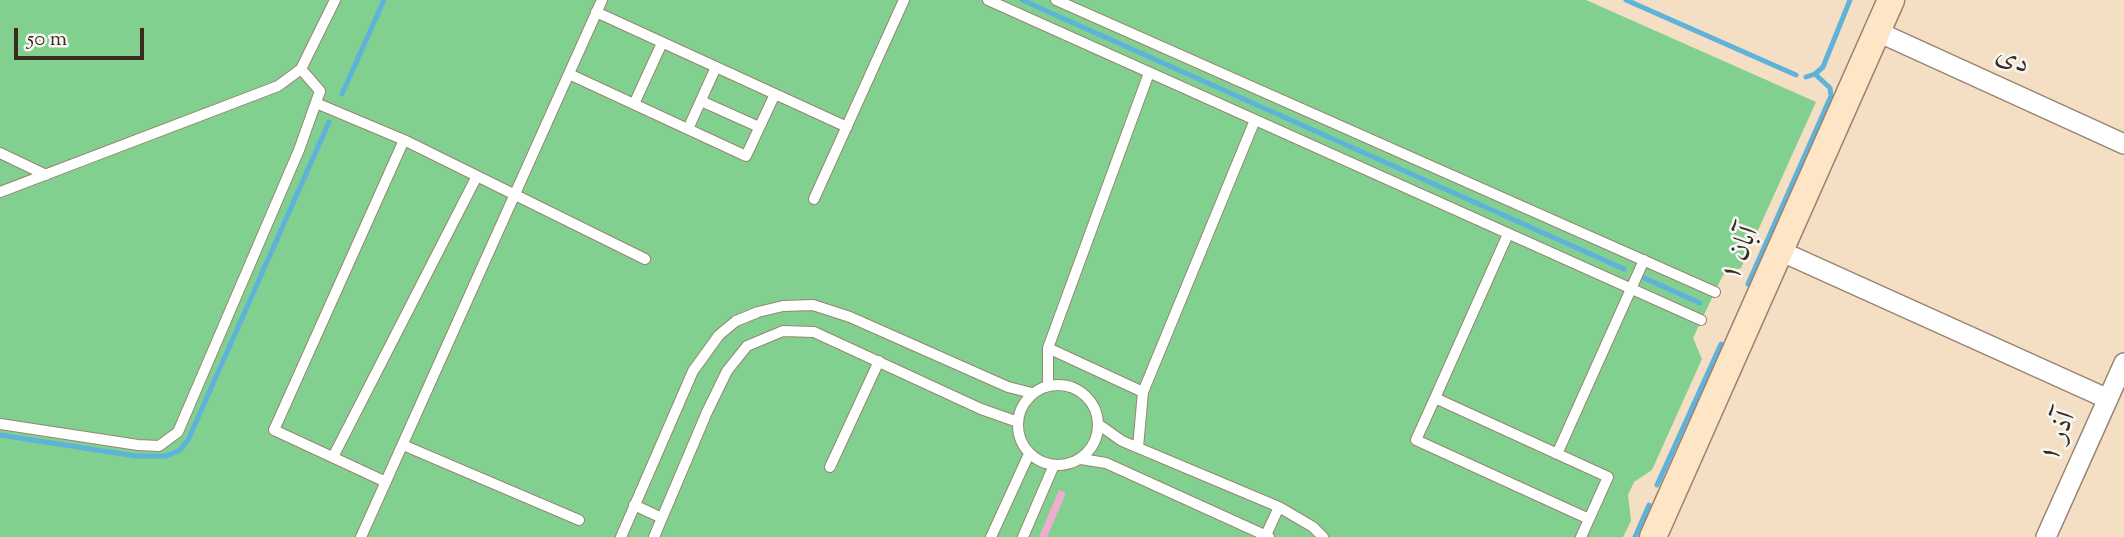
<!DOCTYPE html>
<meta charset="utf-8">
<style>
body{margin:0}
#map{position:relative;width:2124px;height:537px;overflow:hidden;background:#f4dfc4;font-family:"Sorts Mill Goudy",serif}
canvas{display:block}
.scale{position:absolute;left:14px;top:28px;width:130px;height:32px;box-sizing:border-box;border:4px solid #3b2a1e;border-top:0;padding-left:9px;font-size:21px;line-height:24px;white-space:nowrap;color:#3b2a1e;-webkit-text-stroke:5px #f6f6f2;paint-order:stroke}
</style>
<div id="map">
<canvas width="2124" height="537"></canvas>
<div class="scale">50 m</div>
</div>
<script>
const ctx = document.querySelector('canvas').getContext('2d');
ctx.lineJoin = 'round';
function paint(path, color) { ctx.fillStyle = color; ctx.fill(path, 'evenodd'); }
const shape = rows => new Path2D(rows.map(r => 'M' + r).join(''));
function strokePath(path, color, width, dash) { ctx.strokeStyle = color; ctx.lineWidth = width; ctx.lineCap = dash ? 'butt' : 'round'; ctx.setLineDash(dash || []); ctx.stroke(path); }
function drawText(font, color, halo, rows, align = 'center') {
  ctx.font = font + ' "Sorts Mill Goudy",Amiri,serif'; ctx.lineWidth = 5; ctx.setLineDash([]); ctx.textBaseline = 'middle'; ctx.strokeStyle = halo; ctx.fillStyle = color; for (const [text, x, y, turn = 0] of rows) {
    ctx.save(); ctx.translate(x, y); ctx.rotate((+turn || 0) * Math.PI / 180); ctx.textAlign = isNaN(turn) ? turn : align; if (halo) ctx.strokeText(text, 0, 0); ctx.fillText(text, 0, 0); ctx.restore();
  }
}
const green = shape([
 [0,0,1586,0,1816,102,1741,268,1723,275,1693,338,1702,359,1652,470,1634,482,1628,495,1631,521,1623,537,0,537]
]);
const stream = shape([
 [1022,0,1624,269],
 [1626,0,1796,75],
 [1806,77,1815,74,1823,67,1850,0],
 [342,94,384,0],
 [1644,278,1700,303],
 [1748,284,1831,96,1830,88,1815,74],
 [0,435,136,456,166,456,180,450,188,440,329,122],
 [1657,485,1721,344],
 [1635,537,1649,505]
]);
const building = shape([
 [1059,490,1066,493,1047,537,1039,537]
]);
const lane = shape([
 [988,0,1701,320],
 [1056,0,1715,292],
 [596,12,847,127],
 [569,74,746,156,775,94],
 [701,101,759,127],
 [316,103,404,140,645,259],
 [634,104,662,43],
 [688,129,716,67],
 [0,153,46,175],
 [0,192,278,86,301,69,335,0],
 [814,199,904,0],
 [1048,348,1143,392],
 '1018 425a40 40 0 1 1 80 0a40 40 0 1 1-80 0Z',
 [1048,386,1048,348,1149,73],
 [1435,398,1508,234],
 [0,424,138,445,159,446,178,432,299,150,320,91,301,69],
 [1098,424,1122,441,1279,507,1313,527,1323,537],
 [403,445,579,520],
 [1138,447,1143,392,1255,120],
 [1557,454,1644,260],
 [333,457,477,176],
 [1081,459,1106,463,1269,537],
 [830,467,879,361],
 [386,482,274,430,404,140],
 [634,505,662,518],
 [1266,535,1279,507],
 [361,537,602,0],
 [621,537,693,371,719,335,736,321,758,312,783,306,813,305,850,317,1008,387,1032,393],
 [654,537,707,412,727,371,747,346,783,331,814,332,981,409,1018,422],
 [991,537,1029,454],
 [1023,537,1054,465],
 [1581,537,1608,477,1435,398,1416,440,1589,519]
]);
const street = shape([
 [1876,31,2124,144],
 [1778,250,2108,399],
 [2046,537,2124,363]
]);
const secondary = shape([
 [1653,537,1891,0]
]);
const streetNames = [
 ["دی",2012,62,24],
 ["آبان ۱",1742,255,-66],
 ["آذر ۱",2060,438,-66]
];
paint(green, '#82d08f');
strokePath(stream, '#5fb2da', 5);
paint(building, '#edaecd');
strokePath(lane, '#988471', 12);
strokePath(street, '#988471', 22);
strokePath(secondary, '#988471', 29);
strokePath(lane, '#fff', 10);
strokePath(street, '#fff', 19);
strokePath(secondary, '#fde5c5', 26);
drawText('28px', '#3b2a1e', '#f6f6f2', streetNames);
</script>
